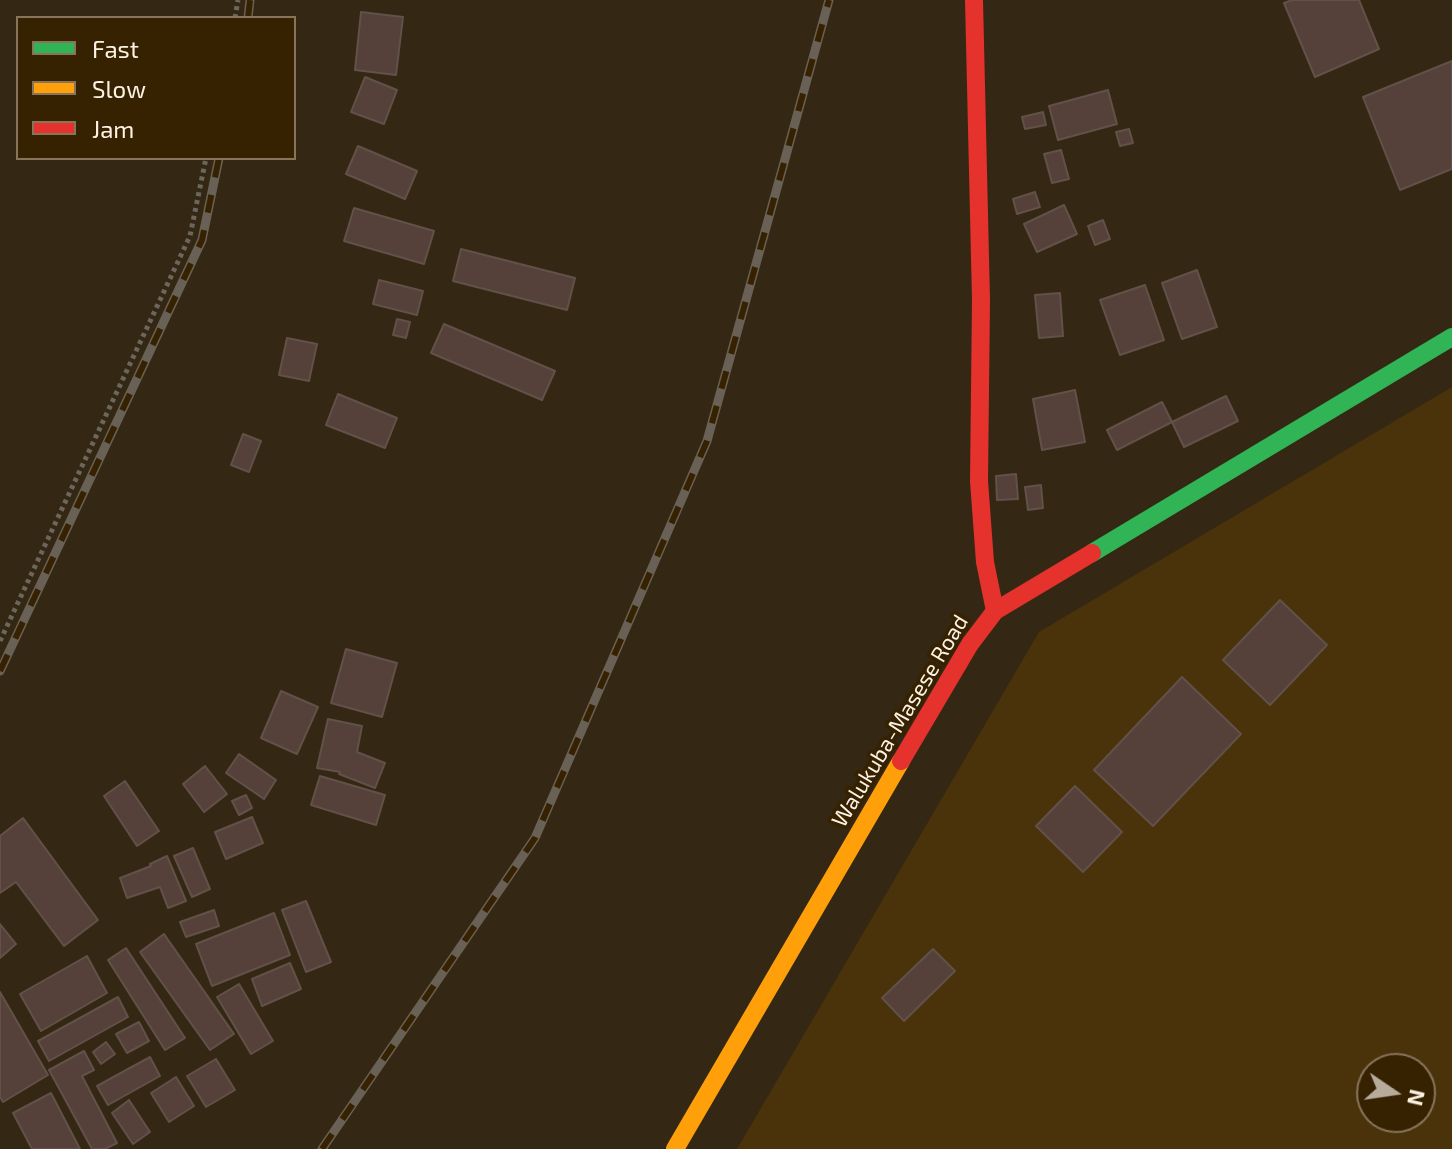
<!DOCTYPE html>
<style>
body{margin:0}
#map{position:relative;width:1452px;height:1149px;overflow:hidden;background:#342814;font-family:"Exo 2",sans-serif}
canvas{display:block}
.legend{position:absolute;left:16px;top:16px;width:280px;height:144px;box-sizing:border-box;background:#362100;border:2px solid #86755b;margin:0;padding:10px 14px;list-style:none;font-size:24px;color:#fdf2e4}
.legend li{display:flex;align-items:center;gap:16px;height:40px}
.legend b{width:40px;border:2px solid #86755b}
.north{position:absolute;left:1356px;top:1053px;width:80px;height:80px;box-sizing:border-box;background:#362100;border:2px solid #86755b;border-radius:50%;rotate:103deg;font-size:22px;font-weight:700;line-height:32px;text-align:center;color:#fdf2e4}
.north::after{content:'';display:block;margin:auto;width:28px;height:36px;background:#b7ab9b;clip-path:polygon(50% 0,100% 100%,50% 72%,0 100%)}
</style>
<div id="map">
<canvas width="1452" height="1149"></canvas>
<ul class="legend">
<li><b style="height:10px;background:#30b455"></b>Fast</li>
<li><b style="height:10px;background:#ff9f0a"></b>Slow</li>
<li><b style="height:10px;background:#e5322d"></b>Jam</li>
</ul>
<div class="north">N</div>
</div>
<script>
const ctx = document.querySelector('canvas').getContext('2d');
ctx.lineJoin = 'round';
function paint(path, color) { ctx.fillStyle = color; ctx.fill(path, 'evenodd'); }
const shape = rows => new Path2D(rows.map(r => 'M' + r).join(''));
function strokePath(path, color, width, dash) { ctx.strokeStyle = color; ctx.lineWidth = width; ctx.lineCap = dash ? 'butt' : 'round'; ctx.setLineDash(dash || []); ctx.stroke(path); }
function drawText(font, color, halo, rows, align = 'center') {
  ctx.font = font + ' "Exo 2",sans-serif'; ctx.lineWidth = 7; ctx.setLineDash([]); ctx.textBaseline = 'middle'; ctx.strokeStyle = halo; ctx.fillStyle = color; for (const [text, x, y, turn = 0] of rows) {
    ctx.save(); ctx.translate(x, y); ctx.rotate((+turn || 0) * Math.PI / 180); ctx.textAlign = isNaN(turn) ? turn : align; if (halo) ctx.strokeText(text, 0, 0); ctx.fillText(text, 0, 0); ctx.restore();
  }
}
const built = shape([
 [1452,387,1452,1149,737,1149,1039,632],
 [1372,1069,1420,1069,1420,1117,1372,1117]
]);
const building = shape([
 [1292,0,1359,0,1379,49,1315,77,1284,3,1292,0],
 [361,12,403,17,396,75,355,70,361,12],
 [1452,61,1452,169,1400,190,1363,97,1452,61],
 [365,77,397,90,384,124,351,112,365,77],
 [1108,90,1117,124,1058,140,1049,106,1108,90],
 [1043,112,1046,125,1025,129,1022,117,1043,112],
 [1129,129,1133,143,1120,146,1116,132,1129,129],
 [358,146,417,171,405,199,346,174,358,146],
 [1061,150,1069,179,1052,183,1044,154,1061,150],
 [1035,192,1040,207,1017,214,1013,199,1035,192],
 [1064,205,1077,234,1037,252,1024,224,1064,205],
 [354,208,434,231,424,264,344,241,354,208],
 [1103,220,1110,239,1095,245,1088,226,1103,220],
 [461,249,575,278,567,310,453,281,461,249],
 [1197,270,1217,327,1182,339,1162,283,1197,270],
 [379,280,423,291,417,315,373,304,379,280],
 [1145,285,1164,340,1120,355,1100,300,1145,285],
 [1060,293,1063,336,1039,338,1035,295,1060,293],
 [397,319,410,322,406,338,393,335,397,319],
 [444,324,555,371,542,400,431,353,444,324],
 [287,338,317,344,309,381,279,375,287,338],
 [1075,390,1085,442,1042,450,1033,399,1075,390],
 [338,394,397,418,385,448,326,425,338,394],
 [1226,396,1238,421,1184,447,1172,422,1226,396],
 [1162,402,1172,422,1117,450,1107,430,1162,402],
 [243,434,261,441,249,472,231,465,243,434],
 [1016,474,1018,499,997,500,996,476,1016,474],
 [1041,485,1043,508,1028,510,1025,487,1041,485],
 [1280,600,1327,645,1270,705,1223,660,1280,600],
 [346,649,397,663,382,717,331,703,346,649],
 [1182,677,1241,734,1153,826,1094,770,1182,677],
 [281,691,318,707,297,754,261,738,281,691],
 [328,719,362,726,357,752,385,763,375,788,339,774,340,772,317,768,328,719],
 [239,754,276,780,264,799,226,773,239,754],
 [205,766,227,794,204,812,183,784,205,766],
 [320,776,385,795,376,825,311,805,320,776],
 [125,781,159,831,137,846,104,796,125,781],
 [1075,786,1122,832,1083,872,1036,826,1075,786],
 [246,795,252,808,239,815,232,801,246,795],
 [252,817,263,843,226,859,215,832,252,817],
 [23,818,98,920,64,946,16,882,0,893,0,836,23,818],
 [193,848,210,889,192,897,174,856,193,848],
 [167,856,186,901,168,908,160,887,127,898,120,878,151,866,150,864,167,856],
 [306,901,331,962,306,972,282,910,306,901],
 [214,910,219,926,186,937,180,922,214,910],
 [274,913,290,955,212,986,196,944,274,913],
 [0,924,16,944,0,958,0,924],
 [164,934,234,1034,210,1050,140,952,164,934],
 [126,948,185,1038,165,1050,108,960,126,948],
 [933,949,955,971,904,1021,882,998,933,949],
 [87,956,107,993,41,1031,20,994,87,956],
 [290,963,301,989,262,1006,252,979,290,963],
 [239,984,273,1041,251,1054,217,997,239,984],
 [0,992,48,1075,3,1102,0,1097,0,992],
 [118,997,128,1017,49,1061,38,1041,118,997],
 [139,1022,149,1041,127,1053,116,1034,139,1022],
 [106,1042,115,1054,101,1064,93,1052,106,1042],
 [84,1051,94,1070,82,1076,117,1143,105,1149,92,1149,49,1070,84,1051],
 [150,1057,160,1076,108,1105,97,1086,150,1057],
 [216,1059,235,1090,206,1107,187,1076,216,1059],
 [176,1077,194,1106,169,1122,151,1093,176,1077],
 [51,1093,80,1149,32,1149,13,1113,51,1093],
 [129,1100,150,1132,133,1144,112,1113,129,1100]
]);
const path = shape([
 [235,18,238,0],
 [0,641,190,236,206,158]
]);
const fast = shape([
 [1092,553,1452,337]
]);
const slow = shape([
 [675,1149,901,761]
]);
const jam = shape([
 [974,0,981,300,979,481,985,562,995,611],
 [901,761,970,644,995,611,1092,553]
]);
const rail = shape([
 [248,18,250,0],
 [0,671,202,240,219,158],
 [322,1149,535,838,707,441,829,0]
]);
const streetNames = [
 ["Walukuba-Masese Road",900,721,-59]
];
paint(built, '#4a320a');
paint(building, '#56413a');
strokePath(building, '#615149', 2);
strokePath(path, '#6c665d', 5, [4, 4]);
strokePath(fast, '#30b455', 18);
strokePath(slow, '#ff9f0a', 18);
strokePath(jam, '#e5322d', 18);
strokePath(rail, '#696155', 9);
strokePath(rail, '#362100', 6, [18]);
drawText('22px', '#fdf2e4', '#362100', streetNames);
</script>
